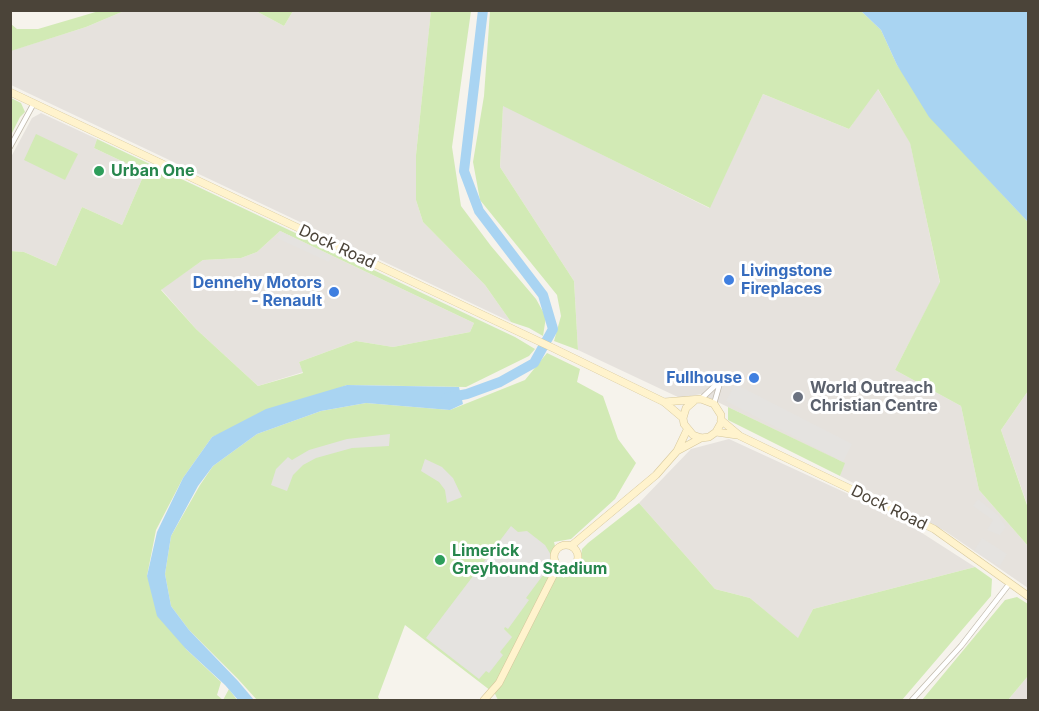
<!DOCTYPE html>
<style>
body{margin:0}
#map{position:relative;width:1039px;height:711px;overflow:hidden;background:#f6f3ec;font-family:Inter,sans-serif}
canvas{display:block}
.frame{position:absolute;inset:0;border:12px solid #4b4439;pointer-events:none}
</style>
<div id="map">
<canvas width="1039" height="711"></canvas>
<div class="frame"></div>
</div>
<script>
const ctx = document.querySelector('canvas').getContext('2d');
ctx.lineJoin = 'round';
function paint(path, color) { ctx.fillStyle = color; ctx.fill(path, 'evenodd'); }
const shape = rows => new Path2D(rows.map(r => 'M' + r).join(''));
function strokePath(path, color, width, dash) { ctx.strokeStyle = color; ctx.lineWidth = width; ctx.lineCap = dash ? 'butt' : 'round'; ctx.setLineDash(dash || []); ctx.stroke(path); }
function drawText(font, color, halo, rows, align = 'center') {
  ctx.font = font + ' Inter,sans-serif'; ctx.lineWidth = 6; ctx.setLineDash([]); ctx.textBaseline = 'middle'; ctx.strokeStyle = halo; ctx.fillStyle = color; for (const [text, x, y, turn = 0] of rows) {
    ctx.save(); ctx.translate(x, y); ctx.rotate((+turn || 0) * Math.PI / 180); ctx.textAlign = isNaN(turn) ? turn : align; if (halo) ctx.strokeText(text, 0, 0); ctx.fillText(text, 0, 0); ctx.restore();
  }
}
const industrial = shape([
 [124,11,256,11,284,26,293,11,431,11,416,155,416,200,423,222,485,285,511,322,11,85,10,51,86,27],
 [877,88,910,142,940,283,895,370,961,406,979,490,1028,546,1028,588,945,531,840,476,844,463,701,394,680,398,578,350,574,281,500,167,503,105,709,208,763,94,849,129],
 [41,113,97,139,94,148,145,172,122,225,82,207,56,266,24,252,11,251,11,157,32,118],
 [280,231,474,323,470,332,393,347,356,341,299,362,303,372,258,386,196,329,161,289,203,260,241,258,257,252],
 [1028,391,1028,507,1001,430],
 [729,439,894,515,975,567,813,609,798,639,750,598,715,589,639,503,691,449],
 [1028,676,1028,700,1008,700]
]);
const green = shape([
 [431,10,471,11,452,147,461,206,491,246,536,299,546,317,543,336,529,328,511,322,485,285,423,222,416,200,416,155],
 [99,11,124,11,86,27,11,51,11,24,17,29,38,29],
 [256,11,293,11,284,26],
 [490,11,861,11,881,30,897,65,976,166,1028,222,1028,391,1001,430,1028,508,1028,546,979,490,961,406,895,370,940,282,910,143,878,89,849,129,763,94,710,208,503,106,500,167,574,281,578,350,554,341,561,316,557,295,480,200,473,162,484,96],
 [11,98,21,103,25,112,20,117,11,135],
 [36,134,78,154,65,180,24,160],
 [97,139,515,337,535,349,529,356,466,387,347,385,212,437,183,478,156,530,147,576,186,649,221,682,217,695,223,700,229,689,237,700,11,700,10,251,24,252,56,266,82,207,122,225,145,172,94,148],
 [280,231,474,323,470,332,393,347,356,341,299,362,303,373,258,386,196,329,161,290,203,260,241,258,257,252],
 [547,353,580,369,577,382,603,396,618,439,636,463,615,499,571,539,554,542,563,578,579,569,582,549,588,543,639,503,715,589,750,598,798,638,813,609,975,567,992,579,991,596,902,700,498,700,495,694,405,625,378,697,380,700,257,700,238,679,189,630,171,606,165,574,171,536,200,485,213,466,257,434,321,411,366,403,450,410,525,380],
 [728,407,845,463,840,476,728,420],
 [1017,597,1028,604,1028,676,1008,700,922,700,1005,600]
]);
const parking = shape([
 [280,231,332,256,329,262,277,238],
 [735,384,852,444,843,462,726,401],
 [390,434,389,446,352,448,316,458,303,465,293,475,287,491,271,485,276,469,288,457,292,460,309,450,347,439],
 [425,459,442,467,453,478,462,497,447,503,445,490,439,482,421,471],
 [978,499,998,515,1006,527,1000,535,987,530,993,520,973,506],
 [511,526,518,532,527,531,545,545,551,555,552,563,526,598,529,600,508,629,505,627,504,629,512,637,500,652,503,655,489,673,486,671,479,679,426,638],
 [982,538,1007,554,1000,566,974,551]
]);
const water = shape([
 [861,11,1028,11,1028,222,929,117,897,65,881,30],
 [347,385,459,387,463,404,450,410,366,403,321,411,257,434,213,466,198,486,171,536,165,574,171,606,189,630,238,681,254,700,238,700,225,685,186,649,157,616,147,576,157,532,183,478,212,437,266,409]
]);
const river = shape([
 [446,398,467,394,500,382,534,363,553,329,543,295,479,211,464,171,483,10]
]);
const street = shape([
 [10,147,34,103],
 [701,399,720,381],
 [714,404,720,383],
 [912,700,961,646,1010,583]
]);
const secondary = shape([
 [10,92,553,348,664,402,683,418],
 [664,402,701,399,714,404,721,415,721,423,716,432,709,437,701,438,693,435,684,424,683,418,686,408,694,401],
 [721,420,740,436,934,529,1028,596],
 [716,432,737,435],
 [677,451,701,438],
 '554 557a12 12 0 1 1 24 0a12 12 0 1 1-24 0Z',
 [571,546,656,475,677,451,687,430],
 [484,700,499,683,553,576]
]);
const markers = [
 [99,171,6,"#2e9e5b"],
 [729,280,6,"#3f7fe0"],
 [334,292,6,"#3f7fe0"],
 [754,378,6,"#3f7fe0"],
 [798,397,6,"#6b7280"],
 [440,560,6,"#2e9e5b"]
];
const leisureNames = [
 ["Urban One",111,171],
 ["Limerick",452,551],
 ["Greyhound Stadium",452,569]
];
const streetNames = [
 ["Dock Road",337,247,25],
 ["Dock Road",889,508,26]
];
const shopNames = [
 ["Livingstone",741,271,"left"],
 ["Fireplaces",741,289,"left"],
 ["Dennehy Motors",322,283],
 ["- Renault",322,301],
 ["Fullhouse",742,378]
];
const worshipNames = [
 ["World Outreach",810,388],
 ["Christian Centre",810,406]
];
paint(industrial, '#e6e2dd');
paint(green, '#d2eab5');
paint(parking, '#e5e3e0');
paint(water, '#a9d4f2');
strokePath(river, '#a9d4f2', 10);
strokePath(street, '#c2bbae', 6);
strokePath(secondary, '#d6c79b', 8);
strokePath(street, '#fff', 4.5);
strokePath(secondary, '#fff3cd', 7);
for (const [x, y, r, color] of markers) { const dot = new Path2D(); dot.arc(x, y, r, 0, 2 * Math.PI); ctx.fillStyle = color; ctx.fill(dot); strokePath(dot, '#fff', 2); }
drawText('bold 16px', '#27864d', '#fff', leisureNames, 'left');
drawText('16px', '#4b4439', '#fff', streetNames);
drawText('bold 16px', '#366cbe', '#fff', shopNames, 'right');
drawText('bold 16px', '#5b616d', '#fff', worshipNames, 'left');
</script>
